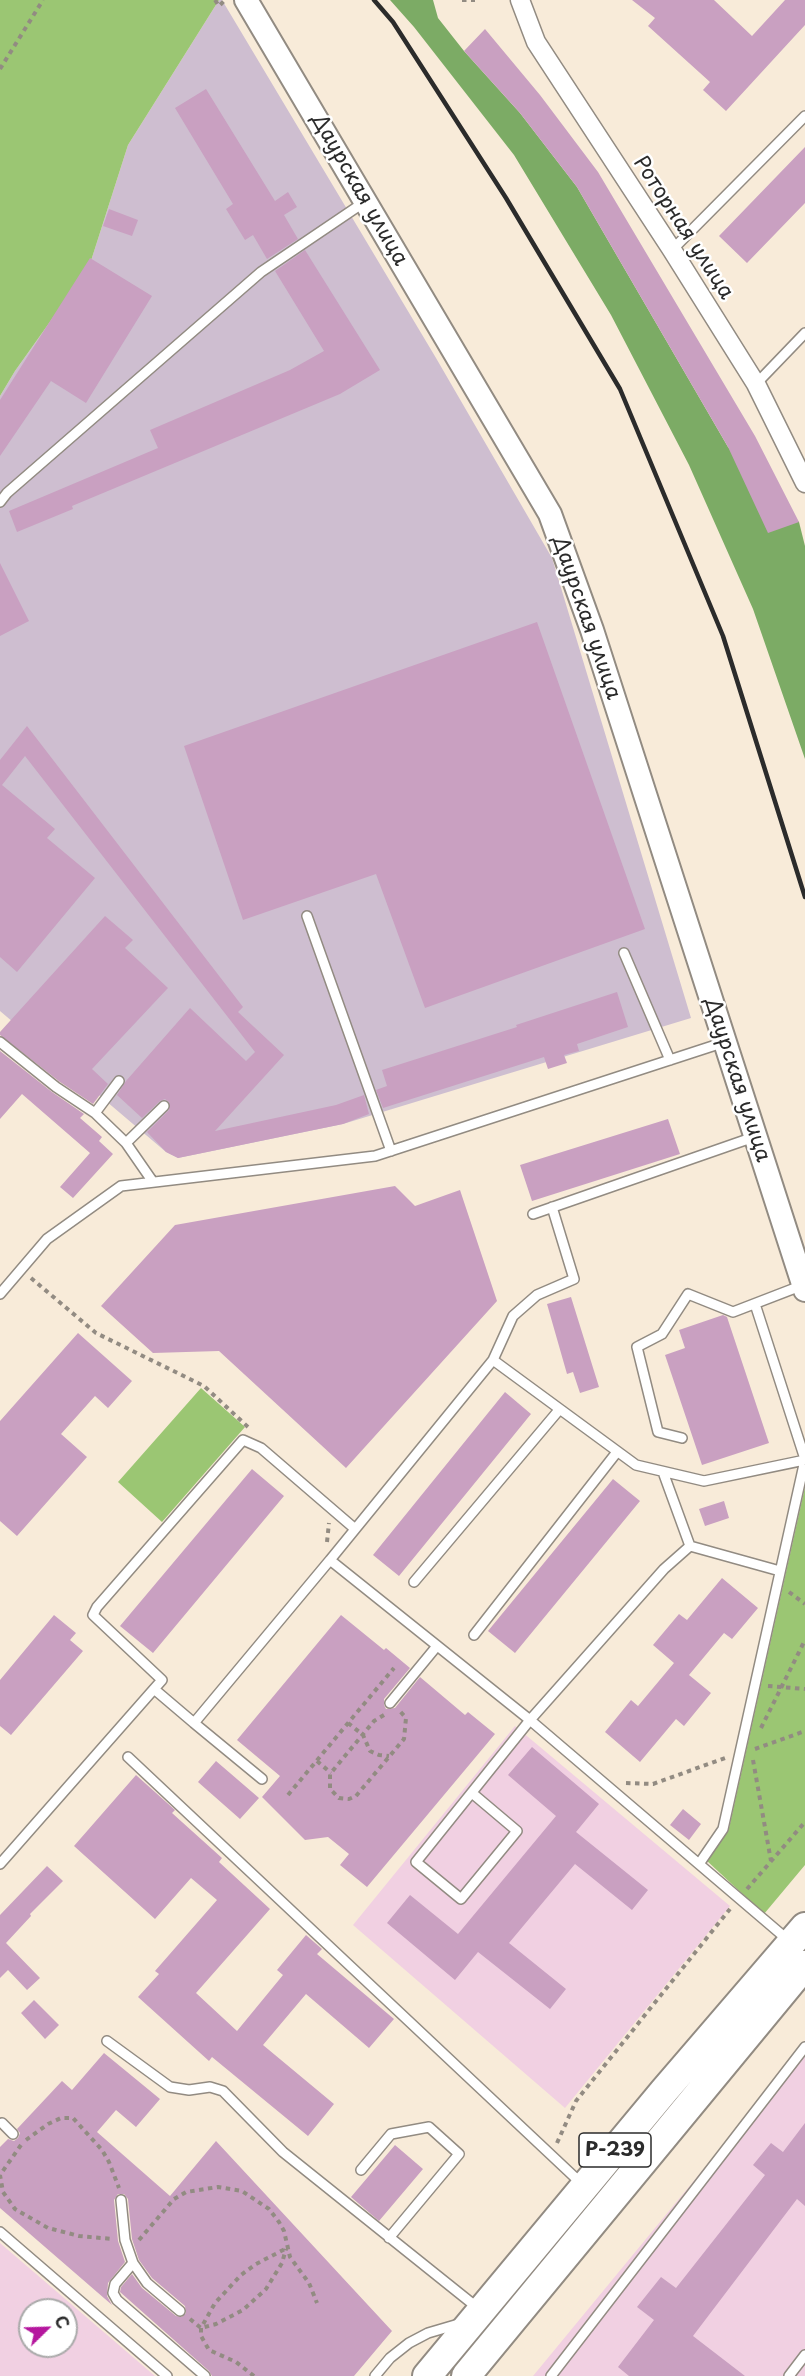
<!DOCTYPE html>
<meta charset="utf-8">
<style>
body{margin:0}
#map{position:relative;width:805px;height:2376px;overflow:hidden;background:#f8ebd9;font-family:"Playpen Sans",sans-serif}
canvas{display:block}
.north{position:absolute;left:18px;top:2298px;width:60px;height:60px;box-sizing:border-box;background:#fff;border:2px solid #aaa;border-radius:50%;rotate:67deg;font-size:16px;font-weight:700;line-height:24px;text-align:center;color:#2b2b2b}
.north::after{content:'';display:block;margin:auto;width:21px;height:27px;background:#b5179e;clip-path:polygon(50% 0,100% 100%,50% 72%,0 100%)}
</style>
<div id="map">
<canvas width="805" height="2376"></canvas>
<div class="north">С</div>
</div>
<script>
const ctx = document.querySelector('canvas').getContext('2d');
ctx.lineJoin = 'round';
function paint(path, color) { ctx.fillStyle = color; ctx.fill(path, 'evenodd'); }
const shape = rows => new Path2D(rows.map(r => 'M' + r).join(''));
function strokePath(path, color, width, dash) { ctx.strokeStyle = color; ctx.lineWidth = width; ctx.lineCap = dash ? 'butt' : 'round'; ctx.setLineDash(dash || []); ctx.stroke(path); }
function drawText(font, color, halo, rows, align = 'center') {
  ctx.font = font + ' "Playpen Sans",sans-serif'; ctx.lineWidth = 5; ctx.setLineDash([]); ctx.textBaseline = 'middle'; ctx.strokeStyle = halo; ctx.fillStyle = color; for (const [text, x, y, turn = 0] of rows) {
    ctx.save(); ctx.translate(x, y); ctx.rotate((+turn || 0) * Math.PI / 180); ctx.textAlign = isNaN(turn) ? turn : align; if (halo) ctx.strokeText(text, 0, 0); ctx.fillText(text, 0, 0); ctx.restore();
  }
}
const built = shape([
 [515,1726,730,1906,565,2108,353,1925],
 [805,2046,805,2376,533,2376],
 [0,2243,155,2376,0,2376],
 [30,2310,66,2310,66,2346,30,2346]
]);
const industrial = shape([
 [219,0,222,0,436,358,552,558,691,1018,343,1124,178,1158,166,1152,0,1011,0,396,15,371,89,267,128,145]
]);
const green = shape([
 [0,0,219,0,128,145,89,267,15,371,0,396],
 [201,1388,245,1427,162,1522,118,1482],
 [805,1487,805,1865,764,1914,706,1860,729,1828]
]);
const forest = shape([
 [390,0,433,0,438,18,464,51,520,113,577,187,728,447,799,522,805,546,805,759,753,609,689,465,611,315,514,155,414,27]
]);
const building = shape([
 [632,0,714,0,752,36,785,0,805,0,805,25,726,111,703,90,710,82,648,26,655,18],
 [485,29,540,95,598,172,755,436,799,522,768,533,728,447,577,187,520,113,464,51],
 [206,89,275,201,288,192,297,207,284,215,298,239,267,259,253,235,245,240,226,209,233,204,175,108],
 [805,147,805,203,747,263,719,236],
 [109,209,138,220,132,236,103,226],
 [305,250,380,370,340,394,72,506,73,509,17,532,9,511,158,448,150,430,290,370,324,351,275,271],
 [90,258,152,296,86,403,51,381,0,456,0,400],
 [0,563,29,621,0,636],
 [537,622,645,929,425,1008,376,874,243,920,184,746],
 [27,726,243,1007,238,1012,284,1055,215,1131,336,1105,364,1095,369,1114,343,1124,178,1158,166,1152,147,1132,169,1110,169,1102,165,1099,160,1101,142,1118,117,1095,126,1081,190,1008,246,1061,255,1052,25,756,2,785,55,829,47,838,95,878,17,972,0,957,0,760],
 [105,916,133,940,125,948,168,988,92,1069,108,1084,93,1104,60,1082,0,1035,0,1032],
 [617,992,628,1027,577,1044,579,1051,564,1055,567,1063,548,1069,544,1057,383,1108,376,1090,387,1086,382,1070,517,1027,516,1025],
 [0,1051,52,1092,84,1114,80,1118,102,1137,99,1141,113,1154,73,1198,60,1187,90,1153,22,1094,0,1119],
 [668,1119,680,1154,532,1201,520,1165],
 [395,1186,415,1206,460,1190,497,1301,346,1468,219,1351,153,1353,101,1306,175,1225],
 [571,1297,599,1387,580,1393,573,1372,567,1374,547,1304],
 [723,1315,727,1317,769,1443,702,1465,665,1355,685,1348,679,1330],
 [78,1333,132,1381,108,1408,95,1396,61,1434,87,1457,17,1536,0,1521,0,1421],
 [505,1392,531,1414,399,1576,373,1555],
 [252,1469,284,1496,153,1653,120,1626],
 [613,1479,640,1501,515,1653,488,1631],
 [724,1501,729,1518,705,1526,699,1509],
 [722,1578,758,1608,732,1639,724,1633,689,1675,711,1693,684,1726,676,1719,640,1762,605,1732,631,1700,638,1706,674,1663,653,1645,679,1614,687,1620],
 [54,1615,76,1633,70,1640,83,1651,11,1735,0,1726,0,1680],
 [341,1615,384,1650,386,1648,410,1668,384,1699,384,1705,386,1709,395,1708,420,1677,465,1715,468,1712,495,1734,367,1887,340,1865,349,1854,328,1837,305,1840,262,1797,280,1776,237,1740],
 [532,1747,599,1804,576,1832,648,1890,632,1910,575,1864,509,1943,566,1989,550,2009,478,1952,455,1980,387,1923,410,1895,458,1934,556,1816,508,1775],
 [216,1761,259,1798,240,1819,198,1782],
 [136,1775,175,1810,172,1813,222,1858,219,1862,270,1909,196,1993,237,2031,283,1975,277,1970,306,1935,322,1949,317,1954,394,2019,369,2048,306,1994,263,2045,334,2104,308,2136,212,2057,209,2061,138,1997,159,1974,155,1971,217,1900,191,1878,155,1919,74,1846],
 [683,1809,701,1824,689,1840,670,1825],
 [47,1866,63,1881,30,1914,31,1916,6,1943,40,1978,27,1990,8,1970,0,1978,0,1915],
 [34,2000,59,2025,45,2039,21,2013],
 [104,2053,160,2099,136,2127,116,2110,97,2132,170,2196,216,2141,392,2331,354,2376,212,2376,209,2371,120,2292,121,2287,132,2274,142,2288,176,2316,182,2317,186,2313,185,2306,152,2278,139,2260,132,2239,128,2199,124,2194,118,2194,114,2200,118,2241,125,2262,108,2283,107,2296,112,2305,0,2208,0,2147,8,2139,14,2141,18,2138,20,2133,17,2129,62,2081,72,2090],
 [805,2123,805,2206,797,2199,693,2336,745,2376,629,2376,618,2367,654,2320,637,2307,661,2277,676,2288,765,2175,753,2165,771,2143,783,2152],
 [395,2145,423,2169,379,2221,351,2197]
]);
const path = shape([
 [215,0,219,6,225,0],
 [462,0,475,0],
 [0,69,43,0],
 [31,1278,96,1333,204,1386,248,1427],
 [327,1542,329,1523],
 [789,1592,805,1604],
 [768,1686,805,1689],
 [384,1715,374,1721,330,1774,330,1789,339,1798,349,1799,356,1796,404,1739,406,1718,399,1710],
 [348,1723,363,1735,370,1751,379,1755,389,1756],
 [761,1728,805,1640],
 [755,1749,805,1731],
 [753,1760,771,1861],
 [317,1761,331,1773],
 [626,1783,653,1784,725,1758],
 [288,1795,394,1668],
 [747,1889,805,1822],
 [26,2140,48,2124,61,2118,73,2118,102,2150,109,2162,119,2188],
 [557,2143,576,2101,730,1909],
 [21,2145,0,2175,3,2192,15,2209,48,2228,79,2236,113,2239],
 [139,2240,174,2199,186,2192,218,2187,242,2191,269,2209,279,2222,284,2231,290,2257,309,2283,317,2303],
 [190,2319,201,2328,216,2324,243,2310,266,2289,282,2263,286,2249],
 [254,2376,236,2362,209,2350,201,2336,201,2328,215,2303,241,2275,256,2264,287,2248]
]);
const service = shape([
 [672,250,805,116],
 [756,384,805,333],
 [0,502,7,493,261,272,366,201],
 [307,916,391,1151],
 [624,953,670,1060],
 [0,1042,56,1087,95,1113,126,1143,153,1182],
 [95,1113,119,1081],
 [126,1143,164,1106],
 [533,1214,754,1137],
 [0,1294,47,1239,121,1186,375,1156,725,1042],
 [755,1304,805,1459],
 [493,1360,513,1316,537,1295,574,1279,552,1207],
 [682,1438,658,1432,637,1347,662,1334,688,1294,733,1312,803,1285],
 [690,1546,780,1571],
 [330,1560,493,1360,636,1465,704,1481,805,1460],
 [414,1582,559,1410],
 [474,1635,617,1452],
 [154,1689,162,1680,93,1615,97,1607,243,1440,261,1448,354,1528],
 [390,1703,437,1646],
 [194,1723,262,1779],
 [128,1757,583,2185],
 [472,1793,517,1831,461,1899,416,1862,530,1720,664,1569,690,1546,663,1472],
 [0,1864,154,1689,194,1723,330,1560,530,1720,788,1940],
 [699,1864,723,1829,805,1460],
 [107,2041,170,2087,189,2090,210,2087,223,2091,283,2152,479,2309],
 [2,2123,13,2134],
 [361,2170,391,2134,429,2127,459,2154,389,2238],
 [121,2200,125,2240,133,2263,147,2283,180,2311],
 [0,2232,167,2376],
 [133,2263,115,2284,113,2293,117,2300,205,2376],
 [375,2376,390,2358,409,2343,428,2333,462,2323],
 [551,2376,805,2047],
 [789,2376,805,2355]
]);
const minor = shape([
 [520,0,536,42,672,250,756,384,805,483]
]);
const tertiary = shape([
 [246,0,550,514,592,630,805,1290]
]);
const primary = shape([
 [427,2376,664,2091,805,1927],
 [466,2376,805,1965]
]);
const rail = shape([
 [374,0,393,22,506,198,620,389,723,636,805,897]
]);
const shields = [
 [615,2150,72]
];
const shieldNames = [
 ["Р-239",615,2150]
];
const streetNames = [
 ["Даурская улица",359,190,60],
 ["Роторная улица",683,228,57],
 ["Даурская улица",586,618,71],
 ["Даурская улица",737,1080,72]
];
paint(built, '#f1d0e2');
paint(industrial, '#cebed0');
paint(green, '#9bc673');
paint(forest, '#7cab65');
paint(building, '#c9a0c1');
strokePath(service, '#928b82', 12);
strokePath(minor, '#928b82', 21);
strokePath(tertiary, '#928b82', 26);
strokePath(primary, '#928b82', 32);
strokePath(path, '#928b82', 4, [4.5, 4.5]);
strokePath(service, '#fff', 9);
strokePath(minor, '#fff', 18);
strokePath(tertiary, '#fff', 22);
strokePath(primary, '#fff', 28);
strokePath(rail, '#2b2b2b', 4.5);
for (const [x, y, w] of shields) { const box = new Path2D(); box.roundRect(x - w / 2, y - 17, w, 34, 4.5); ctx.fillStyle = '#fff'; ctx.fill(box); strokePath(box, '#2b2b2b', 1.5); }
drawText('bold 20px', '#2b2b2b', null, shieldNames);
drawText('21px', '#2b2b2b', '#fff', streetNames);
</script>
